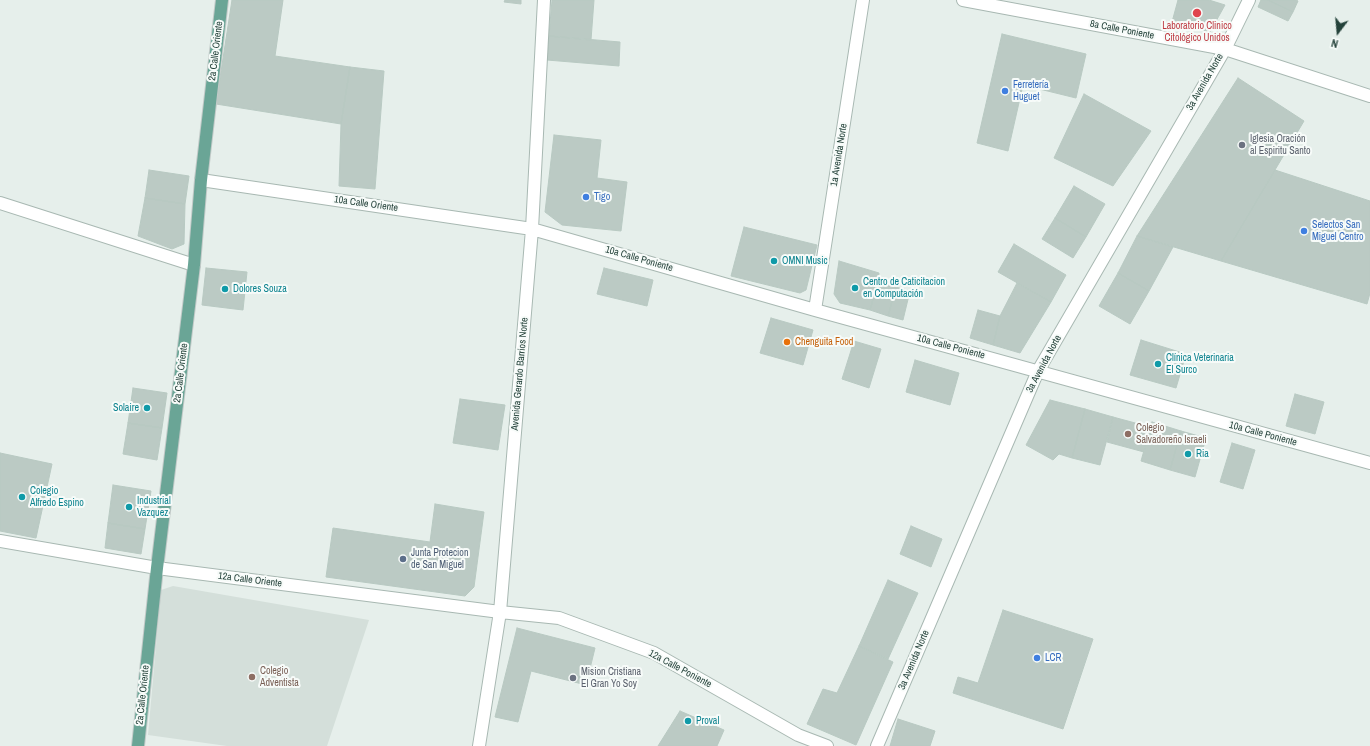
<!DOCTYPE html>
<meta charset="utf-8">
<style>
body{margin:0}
#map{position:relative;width:1370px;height:746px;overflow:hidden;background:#e6efeb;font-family:"Archivo Narrow",sans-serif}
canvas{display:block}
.north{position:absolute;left:1318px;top:12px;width:40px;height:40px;-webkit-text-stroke:3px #f7fbf9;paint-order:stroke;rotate:196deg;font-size:11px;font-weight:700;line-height:16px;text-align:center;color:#24423a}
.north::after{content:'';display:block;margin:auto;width:14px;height:18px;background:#24423a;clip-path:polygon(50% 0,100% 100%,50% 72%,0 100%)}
</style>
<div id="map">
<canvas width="1370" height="746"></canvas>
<div class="north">N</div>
</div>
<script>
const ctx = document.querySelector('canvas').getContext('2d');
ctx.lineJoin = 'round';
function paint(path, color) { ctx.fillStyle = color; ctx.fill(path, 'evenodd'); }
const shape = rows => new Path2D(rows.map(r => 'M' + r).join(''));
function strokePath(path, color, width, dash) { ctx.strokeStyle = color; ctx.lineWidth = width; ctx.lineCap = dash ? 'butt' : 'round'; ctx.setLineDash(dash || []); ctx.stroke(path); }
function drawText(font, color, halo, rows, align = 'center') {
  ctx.font = font + ' "Archivo Narrow",sans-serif'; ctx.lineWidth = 4; ctx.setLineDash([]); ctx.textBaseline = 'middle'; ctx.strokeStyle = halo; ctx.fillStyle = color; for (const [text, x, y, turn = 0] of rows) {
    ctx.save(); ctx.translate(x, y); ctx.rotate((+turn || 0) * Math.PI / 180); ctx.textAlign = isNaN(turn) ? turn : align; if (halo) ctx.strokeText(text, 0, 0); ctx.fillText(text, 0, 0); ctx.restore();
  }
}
const built = shape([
 [173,586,369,620,327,746,227,746,148,735,161,590]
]);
const building = shape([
 [232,0,283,0,275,56,350,67,341,124,216,104,232,0],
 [505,0,521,0,521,4,504,2,505,0],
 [552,0,594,0,591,40,549,36,552,0],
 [1178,0,1209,0,1225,5,1210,32,1172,22,1178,0],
 [1261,0,1268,0,1293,12,1288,21,1258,7,1261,0],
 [1268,0,1296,0,1298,1,1293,12,1268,0],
 [1002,34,1086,54,1076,98,1023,85,1008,151,977,143,1002,34],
 [549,36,620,42,619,66,547,60,549,36],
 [350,67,384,71,375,189,339,186,341,124,350,67],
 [1238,78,1304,121,1221,261,1137,236,1238,78],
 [1084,94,1151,131,1113,186,1054,158,1084,94],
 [554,135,601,140,597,178,627,182,621,231,562,225,545,212,554,135],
 [149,170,189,176,185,204,145,198,149,170],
 [1275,170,1370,201,1370,293,1367,304,1221,261,1275,170],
 [1074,186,1105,204,1086,237,1055,218,1074,186],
 [145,198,185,204,184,244,172,249,138,236,145,198],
 [1055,218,1086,237,1073,258,1042,239,1055,218],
 [744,227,817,245,806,290,800,293,731,276,744,227],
 [1137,236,1173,247,1149,291,1118,273,1137,236],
 [1014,244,1066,275,1051,302,998,272,1014,244],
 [839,261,879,273,878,282,870,310,840,303,834,294,839,261],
 [206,268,247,272,243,310,202,305,206,268],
 [604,268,653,280,647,306,597,294,604,268],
 [1118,273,1149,291,1130,324,1099,306,1118,273],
 [878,282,896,287,888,316,870,310,878,282],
 [1017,283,1051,302,1020,353,993,345,1000,316,1017,283],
 [896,287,910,291,903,320,888,316,896,287],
 [978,310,1000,316,993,345,970,338,978,310],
 [771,318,813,330,803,365,760,353,771,318],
 [1141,340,1186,354,1176,388,1130,375,1141,340],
 [854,341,881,349,869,388,842,379,854,341],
 [915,360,959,373,950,405,906,392,915,360],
 [133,388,167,393,162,428,128,423,133,388],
 [1295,394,1324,402,1315,434,1286,426,1295,394],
 [460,399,505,405,498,450,453,443,460,399],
 [1050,400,1085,409,1072,458,1059,454,1053,460,1026,445,1050,400],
 [1085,409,1113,417,1100,465,1072,458,1085,409],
 [1113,417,1150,427,1144,452,1107,442,1113,417],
 [1152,422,1181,431,1170,470,1141,461,1152,422],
 [128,423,162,428,157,460,123,454,128,423],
 [1181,431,1206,438,1195,477,1170,470,1181,431],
 [1232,443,1255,450,1243,489,1220,482,1232,443],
 [0,453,52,464,36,538,0,531,0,453],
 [113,485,151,491,145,529,108,523,113,485],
 [435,504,484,512,474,587,465,596,326,577,333,528,430,542,435,504],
 [108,523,145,529,141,554,105,548,108,523],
 [911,526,942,539,931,567,900,554,911,526],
 [888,580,918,593,888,659,859,646,888,580],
 [1003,610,1093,639,1063,729,953,693,958,677,978,683,1003,610],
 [517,628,595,648,586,685,531,671,518,722,495,717,517,628],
 [859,646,893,662,856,745,807,724,823,689,837,693,859,646],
 [680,711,724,730,717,746,658,746,680,711],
 [898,719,935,731,930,746,890,746,898,719]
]);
const minor = shape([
 [963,0,1225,49,1370,96],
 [201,180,532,229,815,310,1370,463],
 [0,203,194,265],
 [815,310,863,0],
 [0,541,157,568,500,612,559,618,654,653,798,735,827,746],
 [479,746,500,612,532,229,544,0],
 [877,746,1038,371,1225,49,1249,0]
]);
const major = shape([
 [138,746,157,568,194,265,201,180,222,0]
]);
const markers = [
 [1197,13,5,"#e0444e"],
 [1005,91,4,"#3f7fe0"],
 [1242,145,4,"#6b7280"],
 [586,197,4,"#3f7fe0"],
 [1304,231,4,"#3f7fe0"],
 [774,261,4,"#0f9aa8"],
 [855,288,4,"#0f9aa8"],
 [225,289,4,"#0f9aa8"],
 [787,342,4,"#e8710a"],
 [1158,364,4,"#0f9aa8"],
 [147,408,4,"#0f9aa8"],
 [1128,434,4,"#8d6e63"],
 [1188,454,4,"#0f9aa8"],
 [22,497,4,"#0f9aa8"],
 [129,507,4,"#0f9aa8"],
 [403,559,4,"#5c6f8a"],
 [1037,658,4,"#3f7fe0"],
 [252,677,4,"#8d6e63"],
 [573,678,4,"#6b7280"],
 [688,721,4,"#0f9aa8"]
];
const healthNames = [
 ["Laboratorio Clinico",1197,26],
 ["Citológico Unidos",1197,38]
];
const streetNames = [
 ["8a Calle Poniente",1122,30,11],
 ["2a Calle Oriente",216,51,-83],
 ["3a Avenida Norte",1205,82,-60],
 ["1a Avenida Norte",839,155,-81],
 ["10a Calle Oriente",366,204,8],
 ["10a Calle Poniente",639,259,16],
 ["10a Calle Poniente",951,347,15],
 ["3a Avenida Norte",1044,364,-62],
 ["2a Calle Oriente",181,373,-83],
 ["Avenida Gerardo Barrios Norte",520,374,-85],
 ["10a Calle Poniente",1263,434,15],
 ["12a Calle Oriente",250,580,7],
 ["3a Avenida Norte",914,660,-67],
 ["12a Calle Poniente",680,669,28],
 ["2a Calle Oriente",143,695,-84]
];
const shopNames = [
 ["Ferretería",1013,85],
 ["Huguet",1013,97],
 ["Tigo",594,197],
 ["Selectos San",1312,225],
 ["Miguel Centro",1312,237],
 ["LCR",1045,658]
];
const worshipNames = [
 ["Iglesia Oración",1250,139],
 ["al Espiritu Santo",1250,151],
 ["Mision Cristiana",581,672],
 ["El Gran Yo Soy",581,684]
];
const cultureNames = [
 ["OMNI Music",782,261],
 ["Centro de Caticitacion",863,282],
 ["en Computación",863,294],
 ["Dolores Souza",233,289],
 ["Clínica Veterinaria",1166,358],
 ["El Surco",1166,370],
 ["Solaire",139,408,"right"],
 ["Ria",1196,454],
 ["Colegio",30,491],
 ["Alfredo Espino",30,503],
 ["Industrial",137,501],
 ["Vazquez",137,513],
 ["Proval",696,721]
];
const foodNames = [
 ["Chenguita Food",795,342]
];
const educationNames = [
 ["Colegio",1136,428],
 ["Salvadoreño Israeli",1136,440],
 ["Colegio",260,671],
 ["Adventista",260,683]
];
const serviceNames = [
 ["Junta Protecion",411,553],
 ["de San Miguel",411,565]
];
paint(built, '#d4dfda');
paint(building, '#bbcac4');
strokePath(building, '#b8c9c2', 1);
strokePath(minor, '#a8b8b2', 14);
strokePath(major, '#c2cac8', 14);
strokePath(minor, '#fff', 12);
strokePath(major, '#6aa596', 12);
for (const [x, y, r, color] of markers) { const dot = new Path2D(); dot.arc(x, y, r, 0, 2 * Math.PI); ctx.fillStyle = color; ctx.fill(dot); strokePath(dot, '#f7fbf9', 1.5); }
drawText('10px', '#be3a42', '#f7fbf9', healthNames);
drawText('10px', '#24423a', '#f7fbf9', streetNames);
drawText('10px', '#366cbe', '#f7fbf9', shopNames, 'left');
drawText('10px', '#5b616d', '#f7fbf9', worshipNames, 'left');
drawText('10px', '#0d838f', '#f7fbf9', cultureNames, 'left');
drawText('10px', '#c56008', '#f7fbf9', foodNames, 'left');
drawText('10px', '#785e54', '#f7fbf9', educationNames, 'left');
drawText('10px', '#4e5e75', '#f7fbf9', serviceNames, 'left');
</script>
